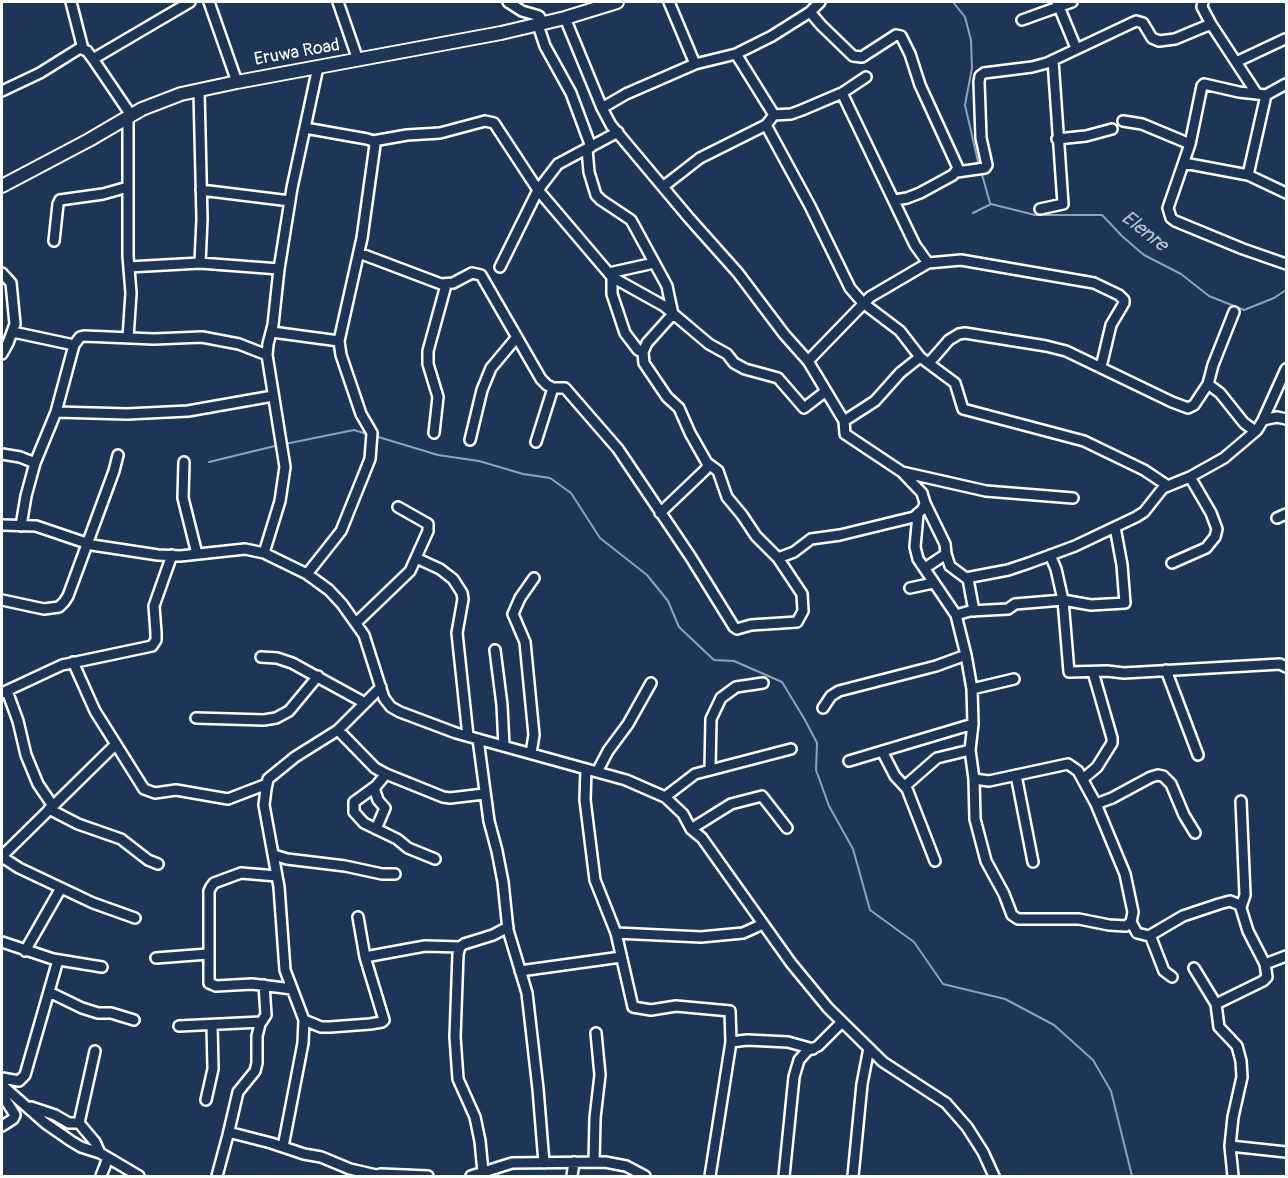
<!DOCTYPE html>
<style>
body{margin:0}
#map{position:relative;width:1288px;height:1178px;overflow:hidden;background:#1d3557;font-family:Pangolin,sans-serif}
canvas{display:block}
.frame{position:absolute;inset:0;border:3px solid #fff;pointer-events:none}
</style>
<div id="map">
<canvas width="1288" height="1178"></canvas>
<div class="frame"></div>
</div>
<script>
const ctx = document.querySelector('canvas').getContext('2d');
ctx.lineJoin = 'round';
const shape = rows => new Path2D(rows.map(r => 'M' + r).join(''));
function strokePath(path, color, width, dash) { ctx.strokeStyle = color; ctx.lineWidth = width; ctx.lineCap = dash ? 'butt' : 'round'; ctx.setLineDash(dash || []); ctx.stroke(path); }
function drawText(font, color, halo, rows, align = 'center') {
  ctx.font = font + ' Pangolin,sans-serif'; ctx.lineWidth = 4.5; ctx.setLineDash([]); ctx.textBaseline = 'middle'; ctx.strokeStyle = halo; ctx.fillStyle = color; for (const [text, x, y, turn = 0] of rows) {
    ctx.save(); ctx.translate(x, y); ctx.rotate((+turn || 0) * Math.PI / 180); ctx.textAlign = isNaN(turn) ? turn : align; if (halo) ctx.strokeText(text, 0, 0); ctx.fillText(text, 0, 0); ctx.restore();
  }
}
const stream = shape([
 [953,2,965,17,971,40,972,68,965,105,979,166],
 [981,171,990,203],
 [973,213,991,204,1035,215,1102,215,1123,237,1144,255,1181,274,1209,296,1244,310,1274,298,1286,290],
 [375,436,438,455,479,461,523,474,550,478,571,493,600,538,647,575,668,601,679,627,714,660,734,661,782,682,805,720,817,743,816,770,829,806,853,849,870,910,914,942,943,984,1005,999,1054,1025,1093,1060,1111,1091,1132,1176],
 [285,444,354,430,370,435],
 [209,462,279,445]
]);
const minor = shape([
 [71,2,83,49],
 [209,2,237,82],
 [338,2,358,60],
 [508,2,522,11,539,16,544,24],
 [669,2,695,64],
 [1057,2,1076,48],
 [1203,2,1202,7,1211,24,1257,94],
 [810,12,821,25,853,56,862,57,896,35,901,36,910,54,920,85,958,168,953,175,920,193,907,198,895,200],
 [565,18,602,108,611,125,689,218,738,273,784,334,808,361,844,421,845,434,902,472,922,493,925,503,923,509,914,517,840,535,811,539,794,552,778,558],
 [1022,20,1072,2],
 [538,25,545,46,571,93,591,147],
 [736,54,774,115],
 [93,59,190,2],
 [1236,62,1285,39],
 [1286,84,1266,95,1239,92,1204,84,1202,86,1190,144,1168,208,1171,218,1175,221,1243,249,1286,264],
 [2,91,40,73,80,48,87,51,93,59,131,115],
 [199,91,202,219,200,263],
 [842,93,915,245,928,263],
 [602,108,626,94,695,64,736,54,772,36,810,12,820,2],
 [774,115,791,114,802,110,842,93,866,77],
 [1123,121,1142,124,1190,144],
 [766,125,810,206,850,288,863,303,900,331,920,357,955,383,963,409,1084,441,1144,470,1168,486],
 [305,128,367,139,373,141,375,145,362,238,339,341,341,355,361,414,372,433,370,459,341,531,307,574],
 [618,132,558,164,538,190,612,277,664,306,709,344,727,354,734,363,745,369,778,378,804,408,826,391],
 [1057,139,1086,136,1112,129],
 [373,141,407,135,440,133,485,121,494,123,538,190,500,267],
 [1184,163,1248,175,1286,193],
 [957,172,985,168,987,165,981,138,979,82,980,76,984,73,1032,67,1047,63,1136,21,1143,23,1152,38,1159,41,1175,39,1211,24],
 [1248,175,1266,95],
 [664,186,700,158,766,125,774,115],
 [201,190,290,201],
 [1040,209,1063,204,1053,60],
 [54,241,58,204,60,200,103,194,128,187],
 [359,253,441,284,453,283,472,273,481,275,541,379,547,385,553,388,565,388,618,449,690,556,734,627,737,629,751,625,797,622,803,611,802,594,778,558,756,536,742,515,727,497,718,471,707,463,690,433,679,408,667,397,644,363,643,352,647,343,673,314,669,296,667,286,631,220,601,200,596,195,589,172,587,149],
 [129,267,200,263,279,269],
 [2,273,11,283,15,324,8,343,2,354],
 [609,273,654,263],
 [612,277,612,294,625,333,638,350,643,352],
 [13,332,74,345,56,412,35,463,26,496,21,526],
 [272,332,339,341],
 [128,338,131,293,128,256,128,116],
 [74,345,80,337,84,336,154,339,202,337,239,344,267,355],
 [808,361,870,297,928,263,961,260,1094,283,1119,295,1124,300,1124,303,1111,325,1101,367],
 [929,363,949,340,959,334,965,333,1046,346,1066,351,1172,402,1188,408,1194,405,1208,384,1213,365,1234,312],
 [1208,384,1220,393,1244,423,1255,431],
 [56,412,127,414,188,411,273,396],
 [1263,420,1277,417,1286,419],
 [844,421,875,401,900,373,920,357],
 [434,433,438,397,428,364,428,351,446,285],
 [470,440,482,390,491,368,517,337],
 [536,442,553,388],
 [2,454,20,457,35,463],
 [184,462,183,498,197,554],
 [902,472,986,491,1073,498],
 [925,503,945,544,946,554,950,566,966,578,1008,570,1029,563,1075,546,1136,517,1144,512,1163,488,1190,477,1224,458,1257,430,1263,420,1286,369],
 [660,513,705,470,708,466,707,463],
 [918,514,915,547,918,559,956,615,966,655,972,689,973,724,970,750,974,779,975,819,986,861,1004,894,1012,915,1018,919,1079,919,1109,925,1126,926,1131,922],
 [1277,518,1286,514],
 [2,525,36,526,92,545,158,555,180,556,245,549,264,553,307,574,329,590,342,604,364,635,384,698,391,707,400,712,456,733,626,780,665,797,683,814,691,829,702,838,791,963,828,1008,883,1062,946,1103,967,1127,983,1152,994,1176],
 [264,553,280,501,285,467,267,355,268,344,273,325,279,269,292,188,318,67],
 [1050,555,1056,569,1063,600,1069,672,1107,671,1124,673,1280,664,1286,667],
 [416,558,440,569,453,579,462,593,463,599,457,633,468,736],
 [1172,563,1206,548,1215,537,1217,529,1211,513,1190,477],
 [925,568,946,554],
 [968,579,974,611],
 [910,588,933,583],
 [2,600,44,609,59,607,64,602,68,596,114,471,118,455],
 [956,615,970,611,1008,609,1015,604,1063,600,1091,605,1125,603,1122,565,1115,527],
 [357,622,410,571,428,531,428,524,398,507],
 [495,650,502,705,504,746],
 [261,657,277,658,292,663,365,703],
 [73,662,95,711,144,789,155,793,176,790,228,799,267,784],
 [1166,670,1198,755],
 [972,689,1014,679],
 [7,691,18,721,26,755,38,784,53,806],
 [2,693,62,665,152,646,156,640,156,633,154,606,172,555],
 [823,708,831,696,839,691,936,666,966,655],
 [196,718,264,720,276,718,289,711,318,676],
 [338,730,375,768,386,774,443,797,450,798,484,794],
 [478,739,489,821,497,851,503,882,508,930,527,993,538,1089,544,1163],
 [882,751,895,776,907,789,935,861],
 [531,753,534,735,525,642,513,614,520,598,534,578],
 [849,761,973,724],
 [586,769,585,800,595,880,616,933,633,1007,651,1010,676,1006,730,1011,731,1042],
 [710,769,711,719,721,698,736,687,763,683],
 [597,772,608,751,628,724,651,683],
 [386,774,376,786,354,802,354,812,364,823,397,839,408,848,435,859],
 [1016,775,1033,862],
 [1084,778,1097,767,1112,743,1112,738,1093,672],
 [974,779,989,781,1068,764,1078,771,1096,804,1125,874,1133,912,1131,922,1137,933,1149,936,1183,916,1219,904,1230,901,1240,905,1248,931,1265,964,1267,977,1263,981,1216,1004],
 [905,786,937,758,970,750],
 [374,788,378,800,385,808,376,829],
 [665,797,695,774,791,749],
 [1096,804,1112,798,1151,777,1158,775,1163,776,1171,784,1184,815,1195,833],
 [49,809,78,824,121,839,148,860,158,864],
 [691,829,731,804,762,796,787,828],
 [274,855,287,859,345,866,382,874,395,874],
 [2,856,115,745],
 [2,857,19,868,93,903,135,918],
 [277,876,241,873,214,883,211,887,209,891,209,983,216,986,252,984,292,989],
 [1241,907,1245,895,1241,801],
 [616,933,701,937,743,933,763,924],
 [1150,935,1164,971,1172,977],
 [2,942,53,959,102,967],
 [25,951,61,888],
 [365,957,425,946,460,947],
 [156,958,208,954],
 [1265,964,1286,956],
 [1194,968,1216,1004,1219,1027,1237,1046,1241,1061,1242,1077,1233,1117,1230,1146,1233,1176],
 [520,971,621,957],
 [49,992,82,1008,98,1013,111,1013,134,1020],
 [304,1020,321,1027,330,1027,370,1024,382,1022,384,1020,365,957,358,917],
 [179,1026,261,1022],
 [95,1051,79,1123,95,1142,100,1153],
 [2,1078,19,1081,25,1075,58,960],
 [2,1085,45,1123,71,1141,81,1147,100,1153,139,1176],
 [2,1086,5,1099,15,1115,13,1119,2,1126],
 [206,1100,213,1069,212,1025],
 [31,1107,55,1115,69,1123,79,1123],
 [228,1135,238,1092,255,1071,257,1063,257,1036,260,1024,266,1015,264,985],
 [1230,1146,1286,1152],
 [283,1147,303,1043,304,1020,285,970,279,887,264,805,266,789,268,779,295,757,338,730,381,687],
 [594,1162,595,1118,600,1075,596,1033],
 [483,1172,480,1141,475,1117,458,1079,455,1037,458,954,460,947,464,944,493,935,508,927],
 [101,1176,108,1158],
 [217,1176,228,1135,232,1133,271,1143,304,1154,321,1157,350,1169,376,1175],
 [372,1176,381,1174,428,1176],
 [471,1176,512,1163,605,1162,626,1166,645,1176],
 [572,1176,574,1162],
 [710,1176,731,1042,747,1040,788,1042,813,1049],
 [784,1176,794,1077,799,1060,807,1051,818,1046,842,1022],
 [853,1176,862,1084,869,1048]
]);
const major = shape([
 [2,186,89,140,142,109,181,94,237,82,501,33,565,18,617,2]
]);
const streetNames = [
 ["Eruwa Road",297,53,-10]
];
const waterNames = [
 ["Elenre",1144,232,38]
];
strokePath(stream, '#8ca4b7', 2);
strokePath(minor, '#fff', 14);
strokePath(major, '#fff', 16);
strokePath(minor, '#1d3557', 9);
strokePath(major, '#1d3557', 12);
drawText('18px', '#fff', '#1d3557', streetNames);
drawText('italic 20px', '#b3c2cf', '#1d3557', waterNames);
</script>
